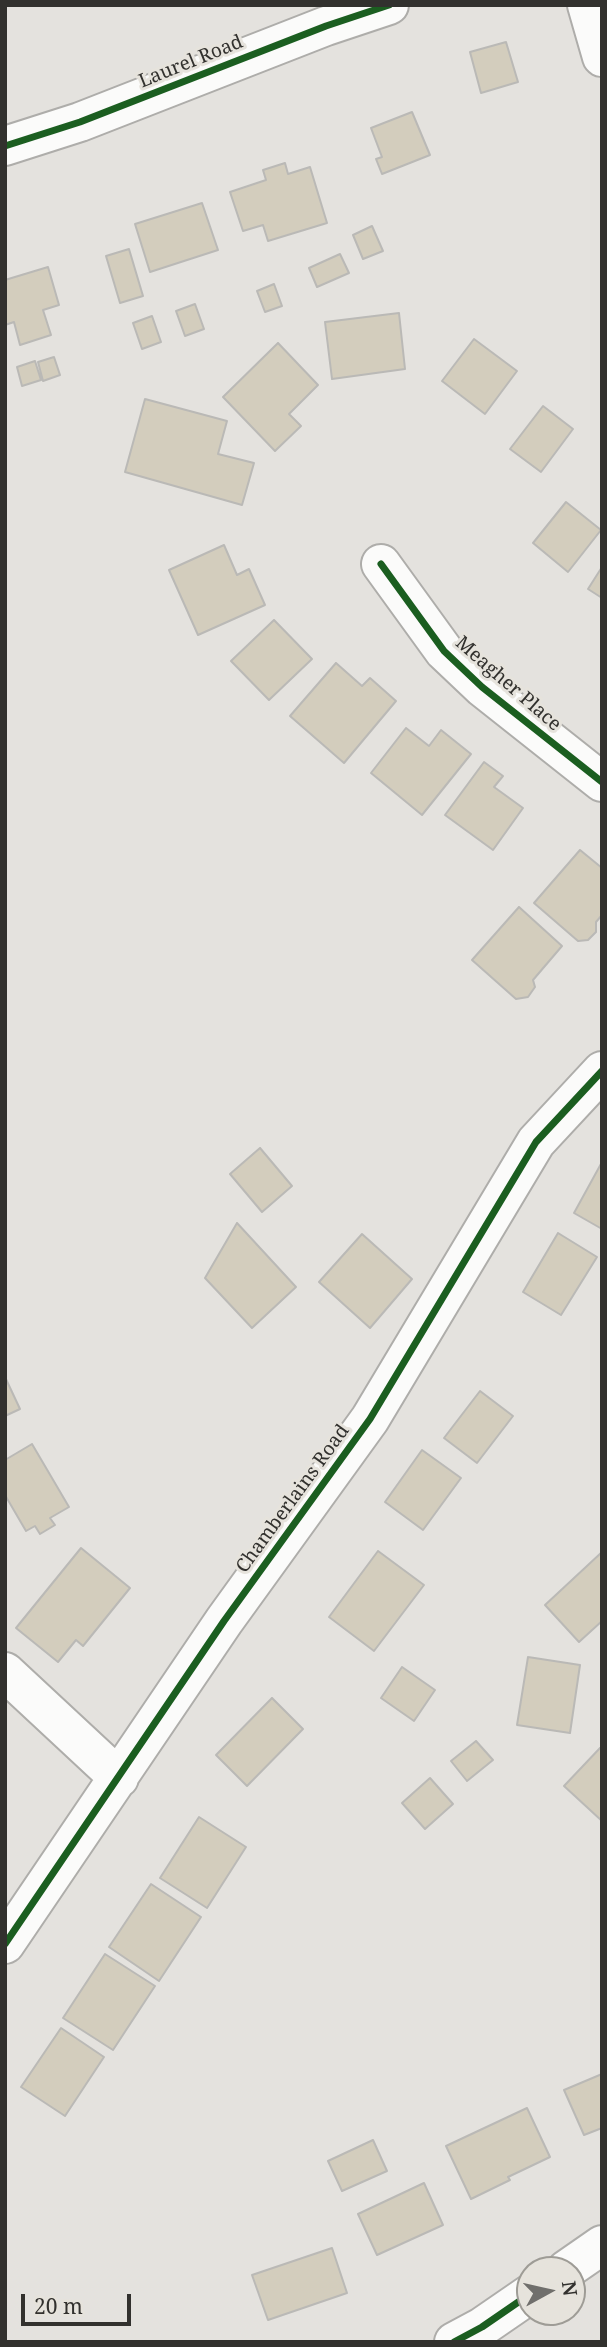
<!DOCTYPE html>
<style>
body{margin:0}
#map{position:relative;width:607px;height:2347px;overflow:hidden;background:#e4e2de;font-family:"Noto Serif",serif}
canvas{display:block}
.frame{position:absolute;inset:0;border:7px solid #32312e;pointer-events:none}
.north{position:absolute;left:516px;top:2256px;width:70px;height:70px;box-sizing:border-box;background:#e6e3dc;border:2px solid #9e9c96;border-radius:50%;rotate:82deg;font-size:19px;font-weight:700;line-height:28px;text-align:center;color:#32312e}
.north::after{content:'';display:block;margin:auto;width:24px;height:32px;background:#706f6c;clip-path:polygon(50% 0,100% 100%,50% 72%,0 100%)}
.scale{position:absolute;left:21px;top:2294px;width:110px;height:32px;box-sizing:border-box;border:4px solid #32312e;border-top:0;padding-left:9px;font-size:21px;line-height:24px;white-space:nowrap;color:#32312e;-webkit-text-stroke:5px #e6e3dc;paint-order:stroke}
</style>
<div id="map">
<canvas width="607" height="2347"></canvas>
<div class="frame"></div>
<div class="north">N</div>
<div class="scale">20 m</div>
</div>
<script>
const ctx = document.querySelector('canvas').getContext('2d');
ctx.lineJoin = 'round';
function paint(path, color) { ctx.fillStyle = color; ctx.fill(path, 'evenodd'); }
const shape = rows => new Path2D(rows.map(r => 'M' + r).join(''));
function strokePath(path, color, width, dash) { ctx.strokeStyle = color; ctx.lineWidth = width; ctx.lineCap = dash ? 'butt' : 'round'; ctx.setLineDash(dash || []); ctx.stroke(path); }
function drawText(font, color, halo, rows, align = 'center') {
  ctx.font = font + ' "Noto Serif",serif'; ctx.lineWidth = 6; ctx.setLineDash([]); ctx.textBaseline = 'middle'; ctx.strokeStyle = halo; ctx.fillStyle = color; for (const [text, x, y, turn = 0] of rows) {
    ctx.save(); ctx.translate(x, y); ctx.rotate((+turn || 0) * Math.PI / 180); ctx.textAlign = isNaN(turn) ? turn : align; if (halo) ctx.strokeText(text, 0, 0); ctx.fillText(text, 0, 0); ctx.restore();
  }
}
const building = shape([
 [506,42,518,82,481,93,470,52,506,42],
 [412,112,430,155,382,174,376,159,382,157,371,128,412,112],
 [285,163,288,174,310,167,327,223,268,241,263,225,243,231,230,192,266,180,263,170,285,163],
 [202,203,218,250,150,272,135,224,202,203],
 [372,226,383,251,363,259,353,235,372,226],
 [129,249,143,296,120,303,106,256,129,249],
 [340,254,349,273,317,287,309,268,340,254],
 [48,267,59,305,43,310,51,335,20,345,14,322,5,325,5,280,48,267],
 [274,284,282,306,265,312,257,291,274,284],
 [195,304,204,329,185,336,176,311,195,304],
 [399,313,405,369,332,379,325,322,399,313],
 [152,316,161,342,142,349,133,323,152,316],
 [474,339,517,371,485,414,442,381,474,339],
 [278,343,318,385,289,414,301,426,275,451,223,397,278,343],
 [54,357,60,375,43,381,38,362,54,357],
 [35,361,41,380,22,386,17,367,35,361],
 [145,399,227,421,218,454,254,463,242,505,125,472,145,399],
 [543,406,573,429,541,472,510,449,543,406],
 [566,502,601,530,568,572,533,543,566,502],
 [224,545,237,575,249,569,265,605,198,635,169,570,224,545],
 [602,567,602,598,588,589,602,567],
 [274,620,312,659,269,700,231,661,274,620],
 [336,663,362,686,370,678,396,701,344,763,290,716,336,663],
 [406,728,429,746,441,730,471,754,422,815,371,773,406,728],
 [484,762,503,776,494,787,523,808,493,850,445,815,484,762],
 [580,850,602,868,602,915,596,922,596,932,588,940,578,941,534,903,580,850],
 [519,907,562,946,533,980,535,987,528,997,516,999,472,960,519,907],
 [260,1148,292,1186,262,1212,230,1174,260,1148],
 [602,1162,602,1229,574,1213,602,1162],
 [237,1223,296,1287,252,1328,205,1278,237,1223],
 [558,1233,597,1257,561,1315,523,1292,558,1233],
 [362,1234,412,1279,370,1328,319,1282,362,1234],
 [5,1377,20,1409,5,1416,5,1377],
 [480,1391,513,1416,477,1463,444,1438,480,1391],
 [32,1444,69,1507,50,1518,55,1525,40,1534,35,1526,26,1531,5,1495,5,1460,32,1444],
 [422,1450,461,1478,423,1530,385,1502,422,1450],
 [81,1548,130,1588,83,1646,76,1640,58,1662,16,1628,81,1548],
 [378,1551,424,1585,374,1651,329,1617,378,1551],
 [602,1552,602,1621,579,1642,545,1605,602,1552],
 [528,1657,580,1665,570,1733,517,1725,528,1657],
 [402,1667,435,1690,414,1721,381,1698,402,1667],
 [272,1698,303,1729,247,1786,216,1755,272,1698],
 [476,1741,493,1760,467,1781,451,1761,476,1741],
 [600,1748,602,1750,602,1821,564,1786,600,1748],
 [430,1778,453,1804,425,1829,402,1803,430,1778],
 [199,1817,246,1847,207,1908,160,1878,199,1817],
 [151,1884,201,1917,159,1981,109,1947,151,1884],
 [105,1954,155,1986,113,2050,63,2018,105,1954],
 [61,2028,104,2057,65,2116,21,2087,61,2028],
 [602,2074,602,2128,584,2135,564,2090,602,2074],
 [527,2108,550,2157,508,2177,510,2180,471,2199,446,2146,527,2108],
 [373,2140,387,2171,342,2191,328,2161,373,2140],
 [424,2183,443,2225,377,2255,358,2214,424,2183],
 [332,2248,347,2293,268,2320,252,2275,332,2248]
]);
const minor = shape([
 [587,5,602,57],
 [5,146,80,122,326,26,389,5],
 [381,564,444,651,482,687,602,782],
 [5,1672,119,1778],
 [5,1944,224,1621,370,1419,536,1142,602,1071],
 [566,2270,602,2245],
 [454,2342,482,2327,530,2294]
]);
const cycleway = shape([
 [5,146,80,122,326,26,389,5],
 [381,564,444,651,482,687,602,782],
 [5,1944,224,1621,370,1419,536,1142,602,1071],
 [454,2342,482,2327,530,2294]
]);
const streetNames = [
 ["Laurel Road",191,62,-22],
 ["Meagher Place",508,684,41],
 ["Chamberlains Road",293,1499,-54]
];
paint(building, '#d3cdbd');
strokePath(building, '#bab9b6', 2);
strokePath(minor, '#aeadaa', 42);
strokePath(minor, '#fbfbfa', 38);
strokePath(cycleway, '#1b5e20', 7);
drawText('19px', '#32312e', '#e6e3dc', streetNames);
</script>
